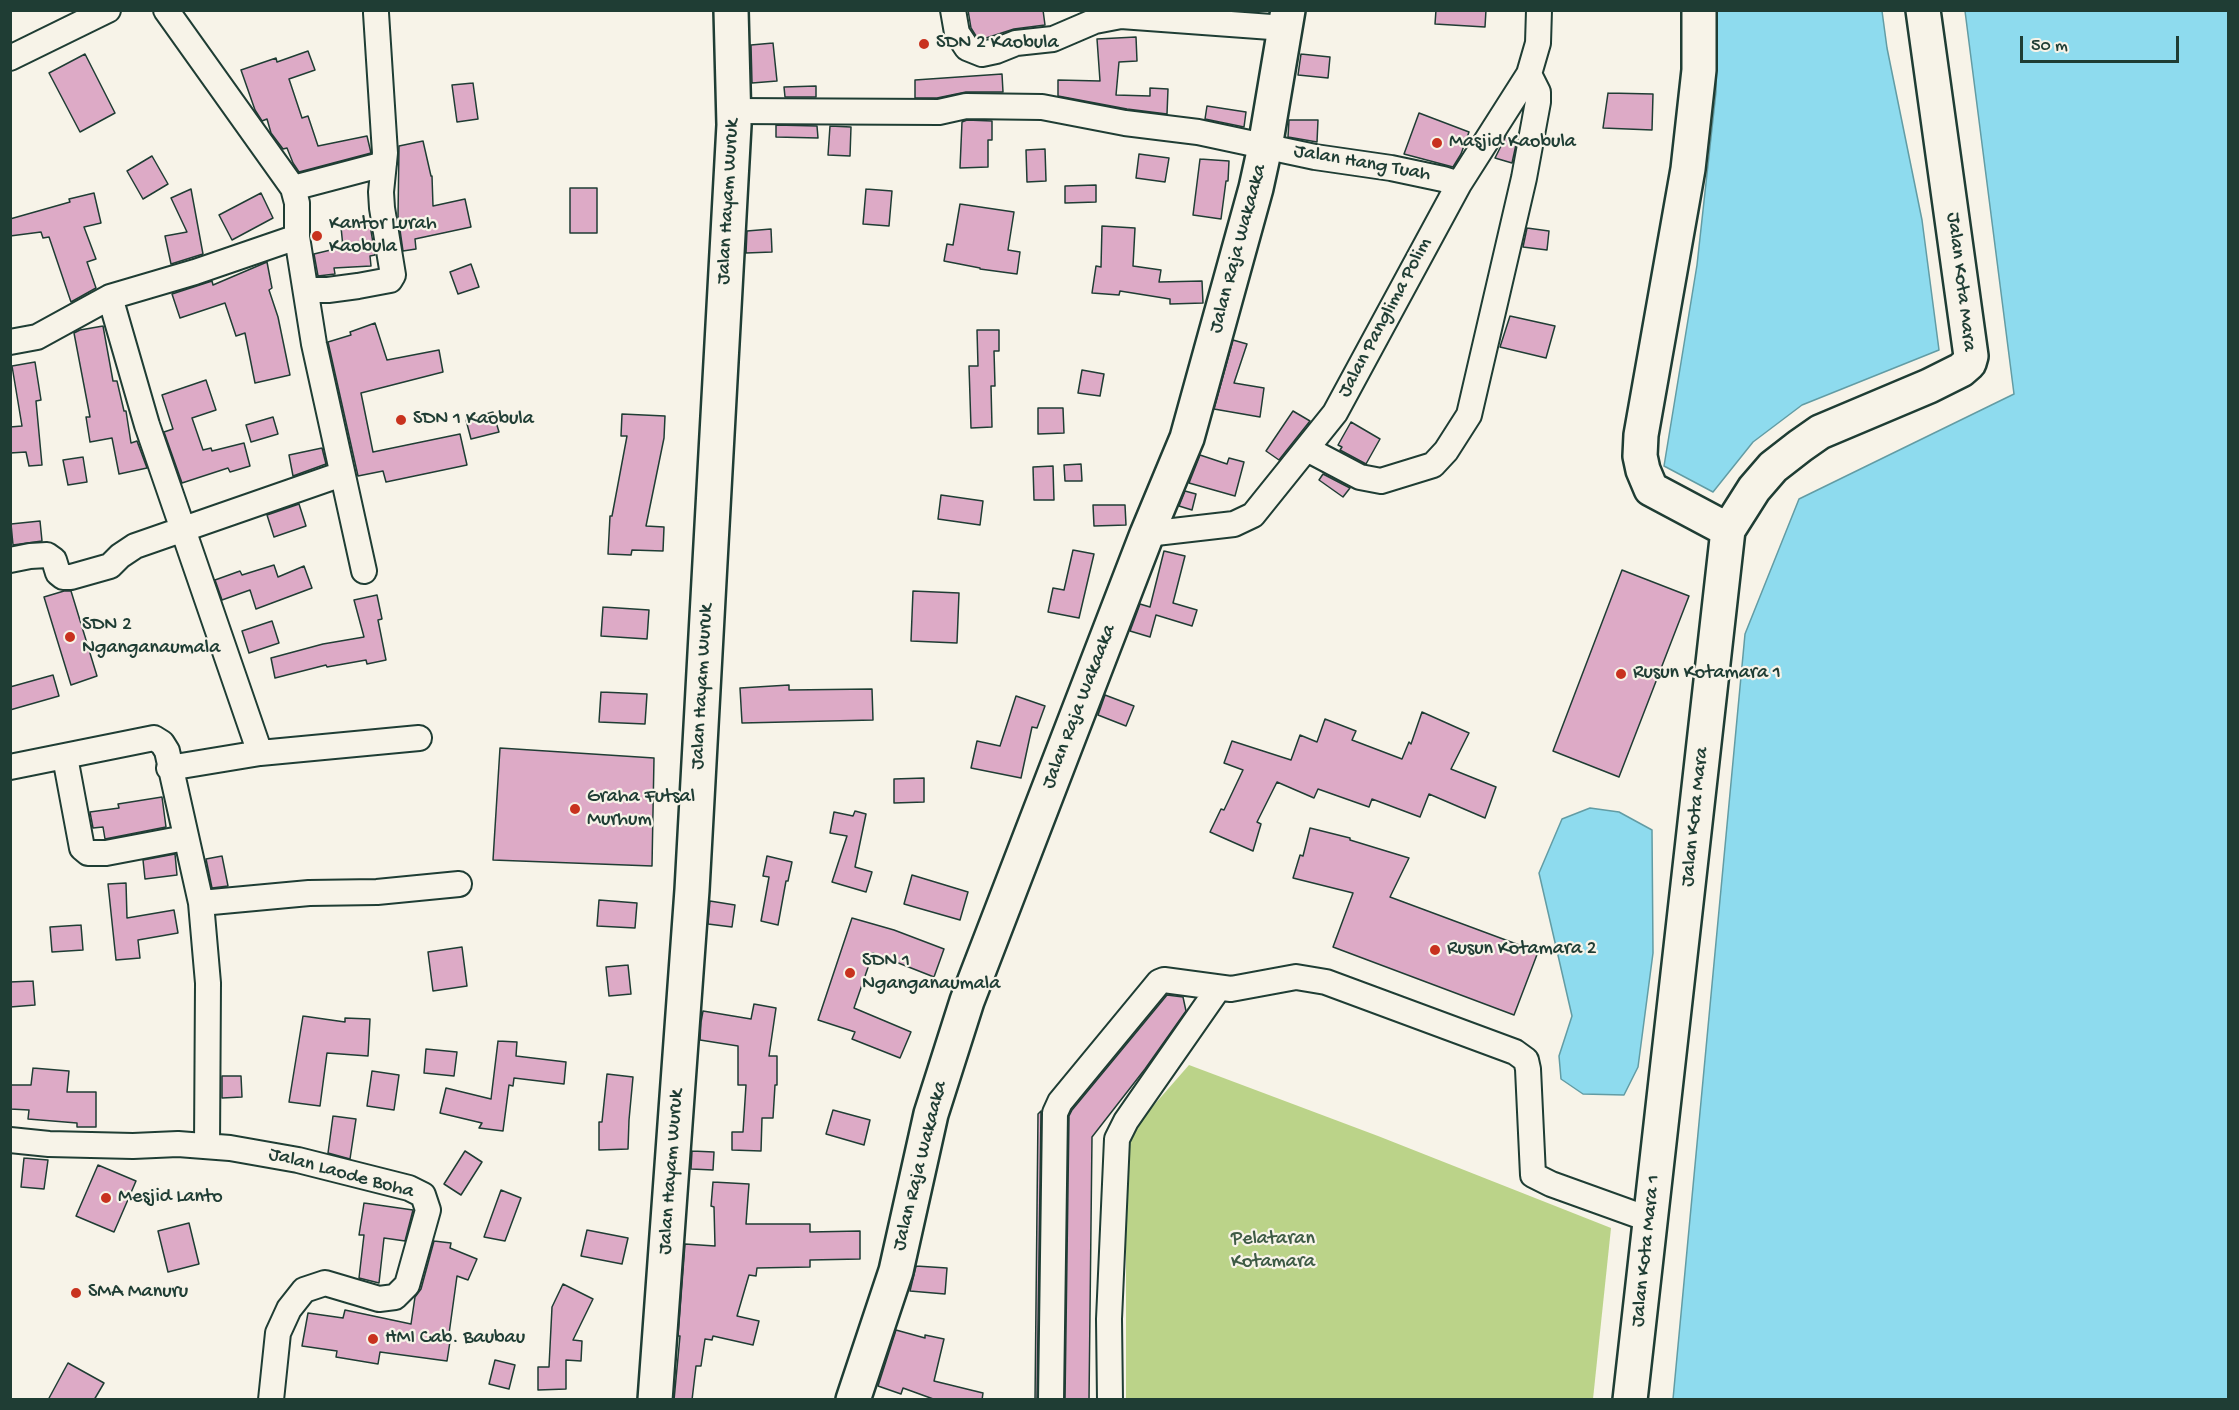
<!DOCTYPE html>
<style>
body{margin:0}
#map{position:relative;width:2239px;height:1410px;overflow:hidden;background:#f7f3e8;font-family:"Gochi Hand",sans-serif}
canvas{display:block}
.frame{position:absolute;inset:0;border:12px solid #1f3d34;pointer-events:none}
.scale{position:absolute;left:2020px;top:36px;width:159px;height:27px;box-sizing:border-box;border:3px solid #1f3d34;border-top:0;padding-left:8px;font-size:18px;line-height:21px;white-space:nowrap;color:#1f3d34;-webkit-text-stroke:4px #f7f3e8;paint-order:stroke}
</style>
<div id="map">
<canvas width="2239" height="1410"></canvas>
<div class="frame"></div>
<div class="scale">50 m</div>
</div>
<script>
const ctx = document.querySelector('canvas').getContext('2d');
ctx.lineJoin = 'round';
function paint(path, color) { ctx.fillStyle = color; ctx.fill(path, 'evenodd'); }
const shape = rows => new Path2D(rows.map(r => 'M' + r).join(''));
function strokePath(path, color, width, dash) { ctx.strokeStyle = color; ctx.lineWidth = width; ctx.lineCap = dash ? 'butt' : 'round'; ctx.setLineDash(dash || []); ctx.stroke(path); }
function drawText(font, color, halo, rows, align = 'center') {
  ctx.font = font + ' "Gochi Hand",sans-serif'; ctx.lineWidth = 4.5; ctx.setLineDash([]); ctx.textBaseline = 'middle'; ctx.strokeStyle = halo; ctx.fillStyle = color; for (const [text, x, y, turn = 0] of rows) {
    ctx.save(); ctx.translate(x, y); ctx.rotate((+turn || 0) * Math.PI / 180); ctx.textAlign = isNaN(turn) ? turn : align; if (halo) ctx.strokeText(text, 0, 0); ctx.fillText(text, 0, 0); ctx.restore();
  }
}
const green = shape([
 [1189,1065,1378,1136,1611,1228,1593,1399,1126,1399,1126,1151,1133,1129]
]);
const water = shape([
 [1717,11,1882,11,1887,48,1922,220,1939,350,1802,405,1753,442,1713,492,1664,466,1697,265,1716,92,1717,11],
 [1965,11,2228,11,2228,1399,1673,1399,1745,634,1799,499,2014,394,1965,11],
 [1590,808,1619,812,1652,830,1653,953,1638,1067,1624,1095,1583,1094,1561,1079,1559,1056,1572,1016,1539,873,1562,819,1590,808]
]);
const building = shape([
 [968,10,1043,10,1045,25,1014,29,983,39,976,36,971,28,968,10],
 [1436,10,1486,10,1485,27,1435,24,1436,10],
 [1136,37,1137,61,1119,62,1116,95,1150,96,1150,88,1168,89,1167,114,1127,109,1058,96,1058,80,1100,81,1097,39,1136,37],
 [773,43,777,81,752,83,751,45,773,43],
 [308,51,315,70,289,79,302,118,308,116,318,146,367,136,371,153,299,172,293,163,287,148,283,149,271,133,267,119,262,121,255,110,241,70,276,58,277,62,308,51],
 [85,54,115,113,80,132,49,73,85,54],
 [1301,54,1330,57,1328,78,1298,75,1301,54],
 [1002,74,1003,92,966,92,937,98,915,98,915,80,1002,74],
 [473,83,478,119,457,122,452,85,473,83],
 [816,86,816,97,785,97,784,87,816,86],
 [1608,93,1653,94,1652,130,1603,128,1608,93],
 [1207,106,1246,112,1244,127,1205,119,1207,106],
 [1419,113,1469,132,1461,154,1453,167,1404,154,1419,113],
 [967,120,992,121,992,140,988,140,988,167,960,168,962,122,967,120],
 [1289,120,1318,120,1317,142,1288,137,1289,120],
 [776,125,817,126,818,138,776,137,776,125],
 [830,126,851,127,850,156,828,155,830,126],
 [1506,136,1517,140,1512,163,1495,158,1506,136],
 [423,141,431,176,432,176,433,206,465,199,471,227,415,239,416,249,403,251,398,216,399,146,423,141],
 [1045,149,1046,181,1027,182,1026,150,1045,149],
 [1139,154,1169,158,1165,182,1136,178,1139,154],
 [152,156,168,184,143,199,127,171,152,156],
 [1200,159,1229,161,1228,181,1226,181,1221,219,1193,215,1200,159],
 [1096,185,1096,202,1065,203,1065,186,1096,185],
 [570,188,597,188,597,233,570,233,570,188],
 [191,189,203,254,171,264,165,236,187,232,171,198,191,189],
 [866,189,892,191,889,226,863,224,866,189],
 [94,193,101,223,84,227,96,259,87,262,96,288,71,302,49,237,43,238,41,232,10,236,10,219,70,202,69,199,94,193],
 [261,193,273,218,232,240,219,215,261,193],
 [960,204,1014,212,1008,250,1020,252,1017,274,980,269,980,268,944,261,947,244,953,245,960,204],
 [370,225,375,255,370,256,371,266,334,268,335,274,318,276,314,254,343,247,341,227,370,225],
 [1102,226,1135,228,1133,266,1161,270,1159,282,1202,281,1203,303,1170,304,1170,299,1120,291,1119,295,1092,293,1096,266,1101,267,1102,226],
 [1527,228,1549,231,1547,250,1523,247,1527,228],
 [771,229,772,252,746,253,747,231,771,229],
 [267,262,272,288,269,290,278,317,290,375,255,383,245,333,236,336,225,303,180,318,172,294,212,281,213,285,267,262],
 [471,264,479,287,458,294,450,272,471,264],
 [1510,316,1555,326,1546,358,1500,347,1510,316],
 [375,323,387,360,439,350,443,372,361,393,373,452,460,434,467,465,386,482,383,471,358,476,328,342,351,335,350,332,375,323],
 [103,326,113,381,117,381,124,411,126,411,131,443,137,441,147,468,119,474,112,438,90,442,86,417,90,417,74,333,80,330,103,326],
 [977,330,999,330,999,351,994,351,995,386,991,386,992,427,971,428,969,366,978,366,977,330],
 [1233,340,1247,344,1234,383,1264,388,1260,417,1214,409,1233,340],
 [35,362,41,400,36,401,42,465,29,466,26,452,10,453,10,427,22,426,12,366,35,362],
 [1082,370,1104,374,1100,396,1078,393,1082,370],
 [206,380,216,410,192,418,203,450,211,448,212,451,244,443,250,466,230,472,228,468,182,483,164,432,173,429,162,395,206,380],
 [1038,408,1063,408,1064,433,1038,434,1038,408],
 [1293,411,1310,421,1279,460,1266,451,1293,411],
 [493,412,499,432,471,439,466,420,493,412],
 [622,414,665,416,664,438,646,526,664,527,663,551,632,550,631,555,608,554,610,516,612,516,627,436,621,436,622,414],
 [273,417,278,434,251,442,246,425,273,417],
 [1351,422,1380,439,1366,464,1340,450,1342,447,1338,445,1351,422],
 [322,448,326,464,293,476,289,455,322,448],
 [1200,455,1227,464,1229,458,1244,462,1235,496,1189,483,1200,455],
 [83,457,87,482,68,485,63,460,83,457],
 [1081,464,1082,481,1065,481,1064,465,1081,464],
 [1053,466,1054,500,1034,500,1033,467,1053,466],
 [1323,474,1350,488,1343,497,1319,480,1323,474],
 [1185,491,1196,494,1192,510,1179,506,1185,491],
 [941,495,983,501,980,525,938,519,941,495],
 [299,504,306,526,274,537,267,515,299,504],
 [1093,505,1125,505,1126,525,1094,526,1093,505],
 [40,521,42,541,13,545,11,524,40,521],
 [1073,550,1094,554,1079,618,1048,612,1053,588,1064,590,1073,550],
 [1164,551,1185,556,1173,603,1197,610,1192,626,1156,615,1150,637,1130,631,1140,604,1150,607,1164,551],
 [274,565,278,577,304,566,312,588,256,609,250,590,222,600,215,580,240,571,242,575,274,565],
 [1622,570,1689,596,1619,777,1553,751,1622,570],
 [64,591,71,591,97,676,71,685,44,597,64,591],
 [913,591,959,593,957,643,911,641,913,591],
 [377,595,382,619,378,620,386,660,367,664,366,660,327,667,326,665,275,678,271,658,323,644,364,637,354,600,377,595],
 [603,607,649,610,647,639,601,636,603,607],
 [272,621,279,643,249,653,242,631,272,621],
 [53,675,59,696,10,710,10,687,53,675],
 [789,685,789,690,872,689,873,720,742,723,740,688,789,685],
 [601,692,647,694,645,724,599,722,601,692],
 [1105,695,1134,706,1126,726,1098,715,1105,695],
 [1016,696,1045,706,1037,728,1032,727,1021,778,971,768,977,741,1000,746,1016,696],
 [1422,712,1469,733,1451,769,1496,787,1485,818,1429,794,1420,817,1372,799,1369,807,1318,789,1314,798,1277,782,1257,822,1261,824,1253,851,1210,832,1221,809,1224,810,1243,770,1224,763,1232,741,1291,760,1300,735,1317,742,1325,719,1356,731,1352,740,1402,759,1409,742,1411,744,1422,712],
 [500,748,654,758,652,866,493,860,500,748],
 [924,778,924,802,894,803,894,779,924,778],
 [162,797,166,827,105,839,103,827,93,828,90,812,119,808,118,804,162,797],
 [855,811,866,814,855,867,872,872,866,892,832,882,847,836,830,833,834,812,853,816,855,811],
 [1310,828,1350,838,1350,840,1409,858,1390,897,1538,952,1514,1015,1333,947,1353,893,1293,878,1300,855,1303,856,1310,828],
 [175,854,177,875,145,879,143,860,175,854],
 [222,856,228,886,212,888,206,859,222,856],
 [767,856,792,862,788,881,786,881,778,925,761,921,769,877,763,876,767,856],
 [912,875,968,892,960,920,904,904,912,875],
 [126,883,127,918,174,910,178,933,138,940,140,958,116,960,108,884,126,883],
 [599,900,637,903,635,928,597,926,599,900],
 [710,901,735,905,732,927,708,924,710,901],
 [852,918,894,930,944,949,934,977,873,953,854,1008,911,1032,900,1058,852,1039,855,1032,818,1020,852,918],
 [81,925,83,950,52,952,50,927,81,925],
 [462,947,467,986,433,991,428,952,462,947],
 [628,965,631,994,609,996,606,967,628,965],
 [33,981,35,1005,10,1007,10,982,33,981],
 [1167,995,1183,997,1186,1011,1145,1069,1092,1137,1089,1400,1065,1400,1069,1116,1072,1110,1167,995],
 [754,1004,776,1008,769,1056,777,1056,777,1085,775,1085,773,1118,762,1118,761,1151,732,1150,732,1132,743,1132,746,1085,738,1085,738,1046,700,1040,701,1022,703,1011,751,1019,754,1004],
 [303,1016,345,1022,345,1018,370,1019,368,1056,327,1053,320,1106,289,1102,303,1016],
 [498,1041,517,1042,516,1056,566,1062,564,1084,514,1078,513,1086,509,1085,503,1131,479,1128,482,1123,440,1113,446,1088,491,1099,498,1041],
 [426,1049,457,1052,454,1076,424,1073,426,1049],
 [33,1068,69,1071,67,1092,96,1092,96,1127,77,1127,77,1123,28,1119,29,1110,10,1109,10,1085,31,1085,33,1068],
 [372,1071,399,1075,394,1110,367,1106,372,1071],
 [607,1074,633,1077,629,1120,628,1149,599,1150,599,1122,602,1122,607,1074],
 [222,1076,241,1076,242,1097,222,1098,222,1076],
 [833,1110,870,1120,864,1145,826,1134,833,1110],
 [1041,1111,1037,1400,1035,1400,1038,1114,1041,1111],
 [333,1116,356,1119,350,1159,328,1153,333,1116],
 [465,1151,482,1162,461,1195,444,1184,465,1151],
 [692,1151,714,1152,713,1170,691,1169,692,1151],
 [24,1158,48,1160,44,1189,21,1187,24,1158],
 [98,1165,136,1181,114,1232,76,1216,98,1165],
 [713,1182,749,1184,746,1224,810,1224,810,1232,860,1231,860,1259,810,1260,810,1267,757,1268,756,1276,749,1275,737,1316,759,1321,753,1345,713,1336,712,1340,705,1339,701,1366,696,1366,692,1400,674,1400,680,1336,678,1336,685,1244,715,1246,714,1207,711,1206,713,1182],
 [501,1190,521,1198,505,1241,484,1237,501,1190],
 [364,1203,413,1210,405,1241,384,1238,379,1283,359,1278,364,1235,359,1235,364,1203],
 [189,1223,199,1264,168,1272,158,1231,189,1223],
 [587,1230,628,1238,622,1264,581,1256,587,1230],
 [434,1241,451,1243,450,1248,477,1259,468,1280,457,1276,449,1334,451,1335,447,1361,380,1352,378,1364,336,1357,337,1351,302,1346,308,1313,343,1318,345,1310,411,1324,415,1297,421,1289,434,1241],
 [916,1266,947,1268,945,1294,910,1291,916,1266],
 [563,1284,593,1299,573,1340,582,1341,581,1361,566,1360,566,1389,538,1390,538,1367,549,1367,552,1307,563,1284],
 [896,1330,925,1338,925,1335,944,1339,934,1381,983,1393,982,1400,936,1400,903,1388,901,1394,878,1386,896,1330],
 [495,1360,515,1365,509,1389,489,1384,495,1360],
 [68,1363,104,1383,94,1400,48,1400,68,1363]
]);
const street = shape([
 [166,10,293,188,297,203,297,237,314,344,364,571],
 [953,10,957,33,967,48,982,54,996,51,1016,43,1053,39,1095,21,1121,16,1285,28],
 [10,58,108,10],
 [734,111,939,112,966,106,1042,107,1125,123,1198,132,1315,157,1391,168,1443,179,1459,184],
 [293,188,384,164],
 [307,290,328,290,358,286,390,280,393,275,382,208,381,192,385,153,376,13],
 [110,297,147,425,260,753],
 [10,342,37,337,110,297,195,272,297,237],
 [1307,449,1360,477,1381,481,1433,465,1446,451,1469,415,1524,178,1538,102,1538,92,1529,74],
 [1147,534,1234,524,1253,515,1335,413,1459,184,1529,74,1538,43,1539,10],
 [10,560,30,556,47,555,54,560,58,573,63,577,71,577,110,566,120,556,135,546,342,474],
 [65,757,82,848,88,853,106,853,185,838],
 [10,767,154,738,162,743,167,751,201,903,208,983,207,1146],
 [169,768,260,753,419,738],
 [201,903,309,893,377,892,459,884],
 [10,1140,49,1144,133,1146,178,1144,230,1148,298,1160,409,1188,423,1195,428,1210,407,1285,395,1297,379,1299,325,1283,304,1290,289,1309,278,1333,271,1400],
 [1051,1400,1055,1113,1060,1102,1159,982,1164,980,1231,989,1296,977,1326,982,1515,1052,1526,1060,1528,1069,1533,1175,1551,1184,1651,1220],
 [1110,1400,1109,1319,1117,1139,1126,1121,1218,989]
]);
const secondary = shape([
 [1699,10,1699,70,1688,169,1641,435,1640,456,1643,470,1651,489,1728,530],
 [655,1400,692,890,734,125,731,10],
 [853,1400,896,1271,931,1114,967,1001,1147,534,1187,438,1256,188,1265,147,1288,10],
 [1630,1400,1728,530,1754,489,1773,467,1800,446,1820,432,1929,386,1961,370,1969,363,1971,356,1923,10]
]);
const markers = [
 [924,44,6,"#c8321e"],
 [1437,143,6,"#c8321e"],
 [317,236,6,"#c8321e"],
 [401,420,6,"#c8321e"],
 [70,637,6,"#c8321e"],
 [1621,674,6,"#c8321e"],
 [575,809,6,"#c8321e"],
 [1435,950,6,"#c8321e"],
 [850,973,6,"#c8321e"],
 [106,1198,6,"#c8321e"],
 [76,1293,6,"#c8321e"],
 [373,1339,6,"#c8321e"]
];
const poiNames = [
 ["SDN 2 Kaobula",936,44],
 ["Masjid Kaobula",1449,143],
 ["Kantor Lurah",329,225],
 ["Kaobula",329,248],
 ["SDN 1 Kaobula",413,420],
 ["SDN 2",82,626],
 ["Nganganaumala",82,649],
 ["Rusun Kotamara 1",1633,674],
 ["Graha Futsal",587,798],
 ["Murhum",587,821],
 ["Rusun Kotamara 2",1447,950],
 ["SDN 1",862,962],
 ["Nganganaumala",862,985],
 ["Mesjid Lanto",118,1198],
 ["SMA Manuru",88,1293],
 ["HMI Cab. Baubau",385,1339]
];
const streetNames = [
 ["Jalan Hang Tuah",1362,164,10],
 ["Jalan Hayam Wuruk",729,202,-87],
 ["Jalan Raja Wakaaka",1239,249,-75],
 ["Jalan Kota Mara",1960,282,83],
 ["Jalan Panglima Polim",1386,318,-62],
 ["Jalan Hayam Wuruk",703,687,-87],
 ["Jalan Raja Wakaaka",1080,707,-69],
 ["Jalan Kota Mara",1696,817,-84],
 ["Jalan Raja Wakaaka",921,1166,-76],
 ["Jalan Hayam Wuruk",672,1172,-86],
 ["Jalan Laode Boha",341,1174,15],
 ["Jalan Kota Mara 1",1647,1251,-84]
];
const parkNames = [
 ["Pelataran",1273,1240],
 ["Kotamara",1273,1263]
];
paint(green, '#bbd389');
paint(water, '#8edbee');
strokePath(water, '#629ca4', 1.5);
paint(building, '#ddaac6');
strokePath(building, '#1f3d34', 1.5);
strokePath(street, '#1f3d34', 28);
strokePath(secondary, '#1f3d34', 38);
strokePath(street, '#f7f3e8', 24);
strokePath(secondary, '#f7f3e8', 33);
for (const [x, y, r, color] of markers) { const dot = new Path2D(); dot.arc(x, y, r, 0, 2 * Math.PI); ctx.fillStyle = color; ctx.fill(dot); strokePath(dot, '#f7f3e8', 2); }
drawText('20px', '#1f3d34', '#f7f3e8', poiNames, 'left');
drawText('20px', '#1f3d34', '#f7f3e8', streetNames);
drawText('20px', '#3e5b45', '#f7f3e8', parkNames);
</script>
